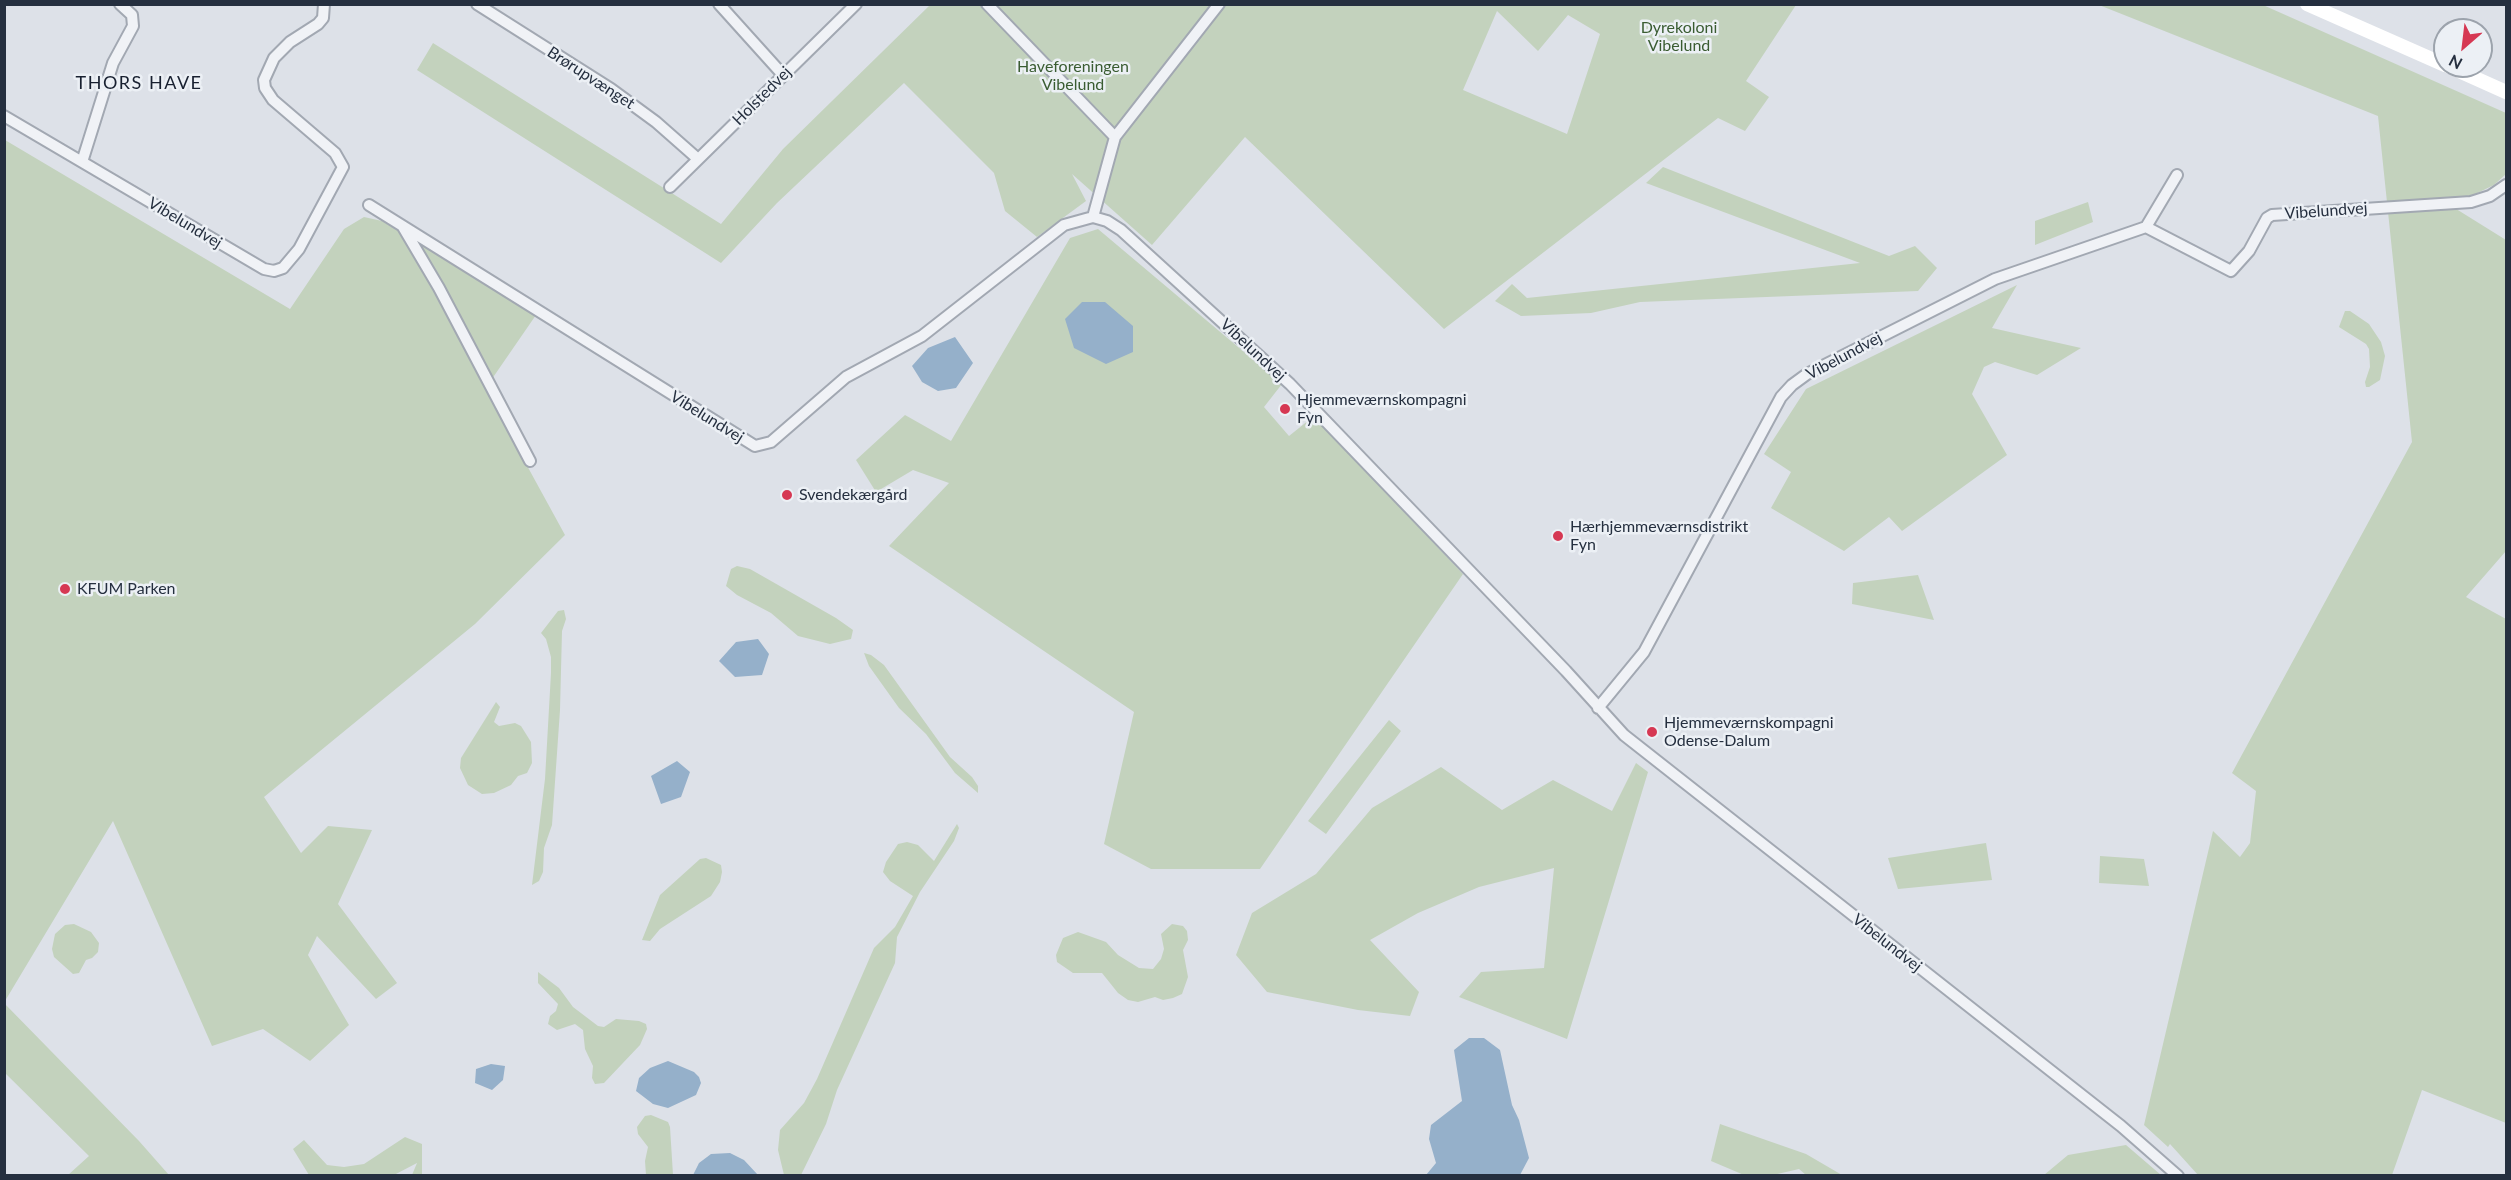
<!DOCTYPE html>
<meta charset="utf-8">
<style>
body{margin:0}
#map{position:relative;width:2511px;height:1180px;overflow:hidden;background:#dde1e8;font-family:Lato,sans-serif}
canvas{display:block}
.frame{position:absolute;inset:0;border:6px solid #252f3f;pointer-events:none}
.north{position:absolute;left:2433px;top:18px;width:60px;height:60px;box-sizing:border-box;background:#ecf0f5;border:2px solid #9ca3ac;border-radius:50%;rotate:208deg;font-size:16px;font-weight:700;line-height:24px;text-align:center;color:#252f3f}
.north::after{content:'';display:block;margin:auto;width:21px;height:27px;background:#d63853;clip-path:polygon(50% 0,100% 100%,50% 72%,0 100%)}
</style>
<div id="map">
<canvas width="2511" height="1180"></canvas>
<div class="frame"></div>
<div class="north">N</div>
</div>
<script>
const ctx = document.querySelector('canvas').getContext('2d');
ctx.lineJoin = 'round';
function paint(path, color) { ctx.fillStyle = color; ctx.fill(path, 'evenodd'); }
const shape = rows => new Path2D(rows.map(r => 'M' + r).join(''));
function strokePath(path, color, width, dash) { ctx.strokeStyle = color; ctx.lineWidth = width; ctx.lineCap = dash ? 'butt' : 'round'; ctx.setLineDash(dash || []); ctx.stroke(path); }
function drawText(font, color, halo, rows, align = 'center') {
  ctx.font = font + ' Lato,sans-serif'; ctx.lineWidth = 5; ctx.setLineDash([]); ctx.textBaseline = 'middle'; ctx.strokeStyle = halo; ctx.fillStyle = color; for (const [text, x, y, turn = 0] of rows) {
    ctx.save(); ctx.translate(x, y); ctx.rotate((+turn || 0) * Math.PI / 180); ctx.textAlign = isNaN(turn) ? turn : align; if (halo) ctx.strokeText(text, 0, 0); ctx.fillText(text, 0, 0); ctx.restore();
  }
}
const green = shape([
 [930,5,1796,5,1746,81,1769,97,1745,131,1718,118,1444,329,1245,137,1152,245,1072,174,1086,201,1037,237,1005,211,994,173,904,83,777,203,721,263,417,70,433,43,721,224,783,149],
 [1497,11,1538,51,1568,15,1600,34,1567,134,1463,90],
 [2099,5,2263,5,2506,113,2506,174,2494,185,2469,197,2446,198,2453,207,2506,240,2506,551,2466,597,2506,619,2506,1123,2422,1090,2392,1175,2198,1175,2170,1144,2168,1147,2144,1125,2213,831,2240,857,2250,843,2256,791,2232,773,2412,442,2378,116],
 [5,140,290,309,344,229,364,217,382,221,536,315,485,389,565,535,475,624,264,797,301,853,328,826,372,830,338,904,397,983,376,999,317,936,308,955,349,1025,310,1061,263,1029,212,1046,113,821,5,1001],
 [1663,167,1889,256,1915,246,1937,268,1918,291,1640,302,1591,313,1521,316,1495,301,1512,284,1527,298,1860,263,1646,183],
 [2088,202,2093,222,2035,245,2035,221],
 [1098,229,1282,384,1264,407,1289,436,1314,416,1463,574,1260,869,1151,869,1104,844,1134,712,889,546,949,483,913,470,876,492,856,460,905,415,951,441,1070,238],
 [2017,285,1992,328,2081,348,2037,375,1995,362,1984,367,1972,394,2007,455,1902,531,1889,517,1844,551,1771,508,1791,472,1764,454,1806,389],
 [2345,311,2350,311,2369,324,2381,342,2385,356,2380,380,2369,387,2366,387,2365,382,2370,367,2369,349,2366,344,2339,327],
 [737,566,750,569,836,618,853,630,851,639,830,644,798,636,771,613,737,595,726,586,731,569],
 [1918,575,1934,620,1852,604,1853,583],
 [564,610,566,619,562,631,560,710,552,825,544,848,543,872,539,881,532,885,545,779,551,673,551,657,546,639,541,633,558,611],
 [864,653,871,655,884,665,950,757,972,777,978,786,978,793,955,773,926,734,899,708,869,666],
 [496,702,500,707,494,722,499,726,515,723,521,726,531,742,532,763,527,773,518,776,511,785,494,793,482,794,468,785,460,768,461,758],
 [1389,720,1401,731,1326,834,1308,821],
 [1636,763,1648,772,1567,1039,1459,997,1481,972,1544,968,1554,868,1479,887,1418,913,1370,940,1419,992,1410,1016,1358,1010,1267,992,1236,955,1252,913,1316,874,1372,808,1441,767,1502,810,1553,780,1612,811],
 [957,824,959,828,954,841,920,892,897,937,895,963,837,1090,826,1124,801,1175,784,1175,778,1150,780,1130,804,1103,817,1079,874,948,895,927,913,896,890,881,883,872,886,862,898,844,907,842,918,845,934,861],
 [1986,843,1992,880,1898,889,1888,858],
 [2100,856,2144,859,2149,886,2099,883],
 [706,858,721,865,722,872,720,882,711,896,660,929,650,941,642,940,660,895,700,859],
 [74,924,91,932,99,943,98,952,92,958,86,960,79,973,73,974,54,957,52,949,55,934,65,925],
 [1172,924,1183,926,1187,931,1188,940,1183,950,1188,977,1182,994,1173,998,1163,1000,1155,997,1138,1002,1128,1000,1118,993,1102,973,1073,973,1057,962,1056,955,1063,938,1078,932,1106,942,1118,955,1139,968,1153,969,1161,959,1164,949,1161,934],
 [538,972,559,988,573,1007,598,1026,604,1027,616,1019,639,1021,646,1024,647,1029,640,1045,604,1083,595,1084,592,1078,593,1066,585,1049,583,1030,575,1024,557,1030,548,1024,550,1016,556,1011,558,1004,538,983],
 [4,1003,139,1141,169,1175,68,1175,89,1156,5,1073],
 [651,1115,668,1122,670,1127,673,1175,646,1175,645,1161,648,1147,638,1134,637,1127,645,1116],
 [1720,1124,1806,1154,1842,1175,1806,1175,1799,1169,1773,1175,1744,1175,1711,1161],
 [405,1137,422,1144,422,1175,412,1175,417,1163,394,1175,309,1175,293,1149,304,1140,327,1165,344,1167,364,1164],
 [2126,1145,2161,1175,2044,1175,2068,1155]
]);
const water = shape([
 [1082,302,1105,302,1133,326,1133,352,1106,364,1074,348,1065,319],
 [955,337,973,363,956,388,938,391,922,382,912,366,928,348],
 [758,639,769,654,762,675,735,677,719,661,736,642],
 [677,761,690,772,681,797,661,804,651,776],
 [1469,1038,1484,1038,1500,1050,1512,1105,1519,1120,1529,1158,1520,1175,1426,1175,1436,1163,1429,1139,1431,1125,1462,1101,1454,1050],
 [668,1061,694,1072,699,1077,701,1083,696,1095,668,1108,653,1104,636,1091,639,1078,650,1068],
 [491,1064,505,1066,503,1080,492,1090,475,1083,476,1069],
 [730,1153,744,1160,758,1175,693,1175,699,1163,711,1154]
]);
const street = shape([
 [477,4,611,89,656,122,698,159],
 [719,4,783,75],
 [987,4,1115,137],
 [4,116,264,269,274,271,283,268,299,249,343,167,335,153,273,100,265,88,264,80,274,58,290,42,318,24,323,18,324,4],
 [82,162,113,63,133,26,132,15,120,4],
 [670,187,856,4],
 [369,205,755,446,771,442,846,377,922,336,1064,225,1093,217,1107,221,1121,230,1290,384,1566,671,1624,735,2121,1126,2178,1176],
 [1093,217,1115,137,1219,4],
 [403,227,439,288,530,461],
 [2146,227,2231,271,2249,251,2267,218,2272,215,2471,202,2490,196,2506,185],
 [1598,708,1644,652,1781,397,1792,385,1807,374,1995,279,2146,227,2177,175]
]);
const secondary = shape([
 [2307,4,2445,65],
 [2448,66,2506,92]
]);
const markers = [
 [1285,409,6,"#d63853"],
 [787,495,6,"#d63853"],
 [1558,536,6,"#d63853"],
 [65,589,6,"#d63853"],
 [1652,732,6,"#d63853"]
];
const parkNames = [
 ["Dyrekoloni",1679,28],
 ["Vibelund",1679,46],
 ["Haveforeningen",1073,67],
 ["Vibelund",1073,85]
];
const streetNames = [
 ["Brørupvænget",591,78,33],
 ["Holstedvej",762,96,-45],
 ["Vibelundvej",2326,211,-4],
 ["Vibelundvej",185,223,31],
 ["Vibelundvej",1253,350,43],
 ["Vibelundvej",1844,356,-28],
 ["Vibelundvej",707,417,32],
 ["Vibelundvej",1887,943,38]
];
const poiNames = [
 ["Hjemmeværnskompagni",1297,400],
 ["Fyn",1297,418],
 ["Svendekærgård",799,495],
 ["Hærhjemmeværnsdistrikt",1570,527],
 ["Fyn",1570,545],
 ["KFUM Parken",77,589],
 ["Hjemmeværnskompagni",1664,723],
 ["Odense-Dalum",1664,741]
];
const neighbourhoodNames = [
 ["THORS HAVE",139,83]
];
paint(green, '#c3d2bd');
paint(water, '#95b0ca');
strokePath(street, '#a2a8b2', 14);
strokePath(street, '#f0f2f6', 10);
strokePath(secondary, '#fff', 14);
for (const [x, y, r, color] of markers) { const dot = new Path2D(); dot.arc(x, y, r, 0, 2 * Math.PI); ctx.fillStyle = color; ctx.fill(dot); strokePath(dot, '#ecf0f5', 2); }
drawText('16px', '#3a5c32', '#ecf0f5', parkNames);
drawText('16px', '#252f3f', '#ecf0f5', streetNames);
drawText('16px', '#252f3f', '#ecf0f5', poiNames, 'left');
ctx.letterSpacing = '1.5px';
drawText('18px', '#182030', '#ecf0f5', neighbourhoodNames);
ctx.letterSpacing = '0px';
</script>
